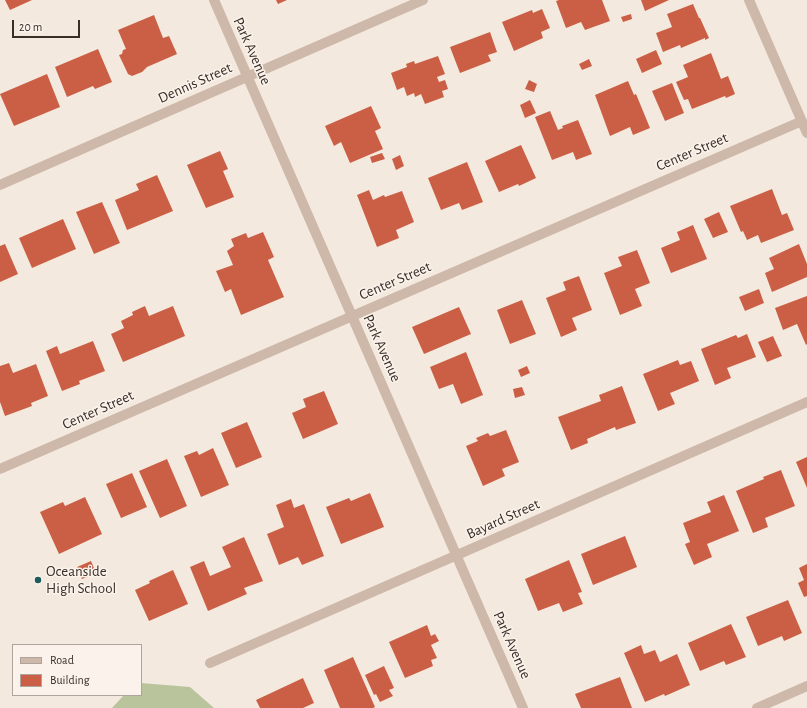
<!DOCTYPE html>
<style>
body{margin:0}
#map{position:relative;width:807px;height:708px;overflow:hidden;background:#f4e9de;font-family:"Alegreya Sans",sans-serif}
canvas{display:block}
.legend{position:absolute;left:12px;top:644px;width:130px;height:52px;box-sizing:border-box;background:#fbf3eb;border:1px solid #aea49d;margin:0;padding:5px 7px;list-style:none;font-size:12px;color:#3a2e29}
.legend li{display:flex;align-items:center;gap:8px;height:20px}
.legend b{width:20px;border:1px solid #aea49d}
.scale{position:absolute;left:12px;top:20px;width:68px;height:18px;box-sizing:border-box;border:2px solid #3a2e29;border-top:0;padding-left:5px;font-size:12px;line-height:14px;white-space:nowrap;color:#3a2e29;-webkit-text-stroke:3px #fbf3eb;paint-order:stroke}
</style>
<div id="map">
<canvas width="807" height="708"></canvas>
<ul class="legend">
<li><b style="height:5px;background:#cdb8a9"></b>Road</li>
<li><b style="height:11px;background:#cb5f45"></b>Building</li>
</ul>
<div class="scale">20 m</div>
</div>
<script>
const ctx = document.querySelector('canvas').getContext('2d');
ctx.lineJoin = 'round';
function paint(path, color) { ctx.fillStyle = color; ctx.fill(path, 'evenodd'); }
const shape = rows => new Path2D(rows.map(r => 'M' + r).join(''));
function strokePath(path, color, width, dash) { ctx.strokeStyle = color; ctx.lineWidth = width; ctx.lineCap = dash ? 'butt' : 'round'; ctx.setLineDash(dash || []); ctx.stroke(path); }
function drawText(font, color, halo, rows, align = 'center') {
  ctx.font = font + ' "Alegreya Sans",sans-serif'; ctx.lineWidth = 3; ctx.setLineDash([]); ctx.textBaseline = 'middle'; ctx.strokeStyle = halo; ctx.fillStyle = color; for (const [text, x, y, turn = 0] of rows) {
    ctx.save(); ctx.translate(x, y); ctx.rotate((+turn || 0) * Math.PI / 180); ctx.textAlign = isNaN(turn) ? turn : align; if (halo) ctx.strokeText(text, 0, 0); ctx.fillText(text, 0, 0); ctx.restore();
  }
}
const green = shape([
 [141,683,190,687,214,708,112,708,124,695,141,695]
]);
const building = shape([
 [5,0,32,0,10,10],
 [276,0,287,0,278,4],
 [559,0,602,0,610,21,585,30,581,22,566,28,556,1],
 [641,0,669,0,645,11],
 [693,4,699,18,700,18,709,38,705,40,705,38,681,48,680,45,663,52,656,33,672,27,667,14],
 [542,9,550,28,541,32,543,38,514,51,502,22,532,10,533,13],
 [631,14,632,19,623,22,621,17],
 [154,15,163,38,169,36,177,54,147,67,142,72,132,76,128,74,119,55,122,54,123,50,126,49,118,30],
 [490,32,497,52,488,55,491,61,460,73,450,47],
 [98,49,112,82,95,89,93,86,67,97,55,67],
 [656,50,662,64,642,73,636,59],
 [711,53,721,79,728,76,735,94,726,98,725,96,692,109,688,99,684,100,676,82,688,77,683,65],
 [438,56,445,74,437,77,439,82,445,80,448,89,442,91,444,97,425,104,421,94,415,97,414,93,407,96,404,87,397,90,391,73,407,67,406,64,414,61,415,64],
 [589,59,592,66,582,70,579,64],
 [47,74,60,107,14,126,0,94],
 [529,80,537,84,534,92,525,89],
 [628,81,634,95,636,94,650,128,633,135,630,127,610,136,595,95],
 [672,83,684,113,665,121,652,91],
 [530,100,536,113,525,118,520,105],
 [371,106,381,128,375,131,383,149,350,163,341,142,334,146,325,126],
 [550,111,558,130,563,128,562,126,578,120,592,154,576,160,573,152,552,160,535,117],
 [521,145,536,178,519,186,518,184,499,192,485,161],
 [220,151,228,169,223,171,234,197,206,208,187,165],
 [382,153,385,159,372,163,370,157],
 [400,155,404,166,396,170,392,159],
 [467,162,483,202,462,210,459,203,441,210,428,178],
 [157,175,173,211,127,230,115,200,139,190,136,184],
 [772,189,782,215,787,213,794,230,761,243,758,235,747,240,743,231,741,232,730,206],
 [369,190,373,200,384,195,385,197,402,191,414,222,396,230,399,238,377,247,357,195],
 [102,202,120,243,94,254,76,212],
 [719,212,728,232,713,238,704,219],
 [63,219,76,249,32,268,19,238],
 [693,225,707,259,671,273,661,248,680,240,677,232],
 [263,232,274,257,268,260,284,297,241,315,231,289,225,292,216,271,233,265,227,251,234,246,231,239,246,233,248,238],
 [5,244,18,274,0,282,0,246],
 [799,244,807,264,807,277,772,292,765,273,774,269,769,258],
 [637,250,650,283,635,289,642,306,620,315,604,273,622,266,618,257],
 [579,276,592,310,572,318,577,330,561,337,546,298,566,290,563,282],
 [759,289,764,303,745,311,739,297],
 [807,296,807,344,806,345,797,324,783,330,775,308],
 [522,300,536,334,510,344,497,310],
 [145,306,149,316,173,306,185,336,123,362,111,334,124,328,121,321,133,315,132,312],
 [459,307,471,334,424,354,412,327],
 [747,334,756,357,727,368,731,378,715,385,701,349,736,335,738,338],
 [773,336,782,356,767,362,758,342],
 [93,341,105,371,79,381,80,384,62,391,46,351,57,346,60,354],
 [466,352,483,395,461,404,453,384,439,389,430,367],
 [678,360,680,365,691,361,699,381,670,393,675,404,658,411,643,374],
 [9,363,13,373,36,364,48,396,31,403,32,406,5,416,0,402,0,366],
 [527,366,530,373,521,377,518,370],
 [622,386,636,423,616,430,615,427,587,439,588,443,571,450,558,417,601,401,599,395],
 [522,387,525,395,515,398,513,389],
 [324,391,338,424,303,439,292,413,306,407,303,399],
 [247,422,262,457,236,468,221,433],
 [506,430,519,462,502,469,505,476,483,486,466,446,478,441,476,438,488,433,490,436],
 [213,448,229,485,201,497,184,456,197,451,199,455],
 [807,457,807,488,796,462],
 [167,459,187,506,160,518,139,471],
 [781,470,795,506,765,518,768,527,753,533,736,491,764,479,763,477],
 [132,473,147,507,121,518,106,484],
 [370,493,384,527,341,544,326,507,349,498,351,501],
 [724,495,739,531,707,544,712,557,694,565,685,544,690,542,683,523,711,512,707,502],
 [85,497,102,534,59,554,40,512,63,502,65,506],
 [291,499,294,508,304,504,324,556,302,565,298,557,279,565,267,534,284,527,276,505],
 [625,536,637,567,593,585,581,554],
 [244,537,263,581,244,588,247,594,208,611,190,567,204,561,210,576,231,567,222,547],
 [569,560,582,592,578,593,583,604,563,612,559,603,538,611,525,579],
 [91,561,96,573,82,579,77,567],
 [807,564,807,596,804,597,798,583,804,580,799,568],
 [173,570,188,604,149,621,135,590,150,583,149,581],
 [788,600,802,633,784,641,782,636,758,646,746,617],
 [731,624,746,657,726,665,724,661,700,671,688,643],
 [427,625,431,636,435,634,439,641,431,645,437,658,431,660,433,666,405,678,389,642],
 [641,645,644,654,655,650,660,662,677,654,690,685,665,696,664,694,645,702,624,653],
 [353,657,375,707,373,708,340,708,324,670],
 [384,666,394,688,389,690,393,696,380,702,376,694,374,695,365,675],
 [620,677,632,708,581,708,575,694],
 [303,678,314,703,303,708,260,708,256,700]
]);
const minor = shape([
 [214,0,523,708],
 [749,0,807,133],
 [0,185,423,0],
 [0,469,802,121],
 [210,663,807,402],
 [757,708,807,686]
]);
const markers = [
 [38,580,4,"#1d5c5d"]
];
const streetNames = [
 ["Park Avenue",252,51,66],
 ["Dennis Street",195,83,-24],
 ["Center Street",692,152,-23],
 ["Center Street",395,281,-23],
 ["Park Avenue",382,348,66],
 ["Center Street",98,410,-24],
 ["Bayard Street",503,519,-24],
 ["Park Avenue",512,645,66]
];
const poiNames = [
 ["Oceanside",46,571],
 ["High School",46,588]
];
paint(green, '#b9c49d');
paint(building, '#cb5f45');
strokePath(minor, '#cdb8a9', 10);
for (const [x, y, r, color] of markers) { const dot = new Path2D(); dot.arc(x, y, r, 0, 2 * Math.PI); ctx.fillStyle = color; ctx.fill(dot); strokePath(dot, '#fbf3eb', 1.5); }
drawText('15px', '#3a2e29', '#fbf3eb', streetNames);
drawText('15px', '#3a2e29', '#fbf3eb', poiNames, 'left');
</script>
